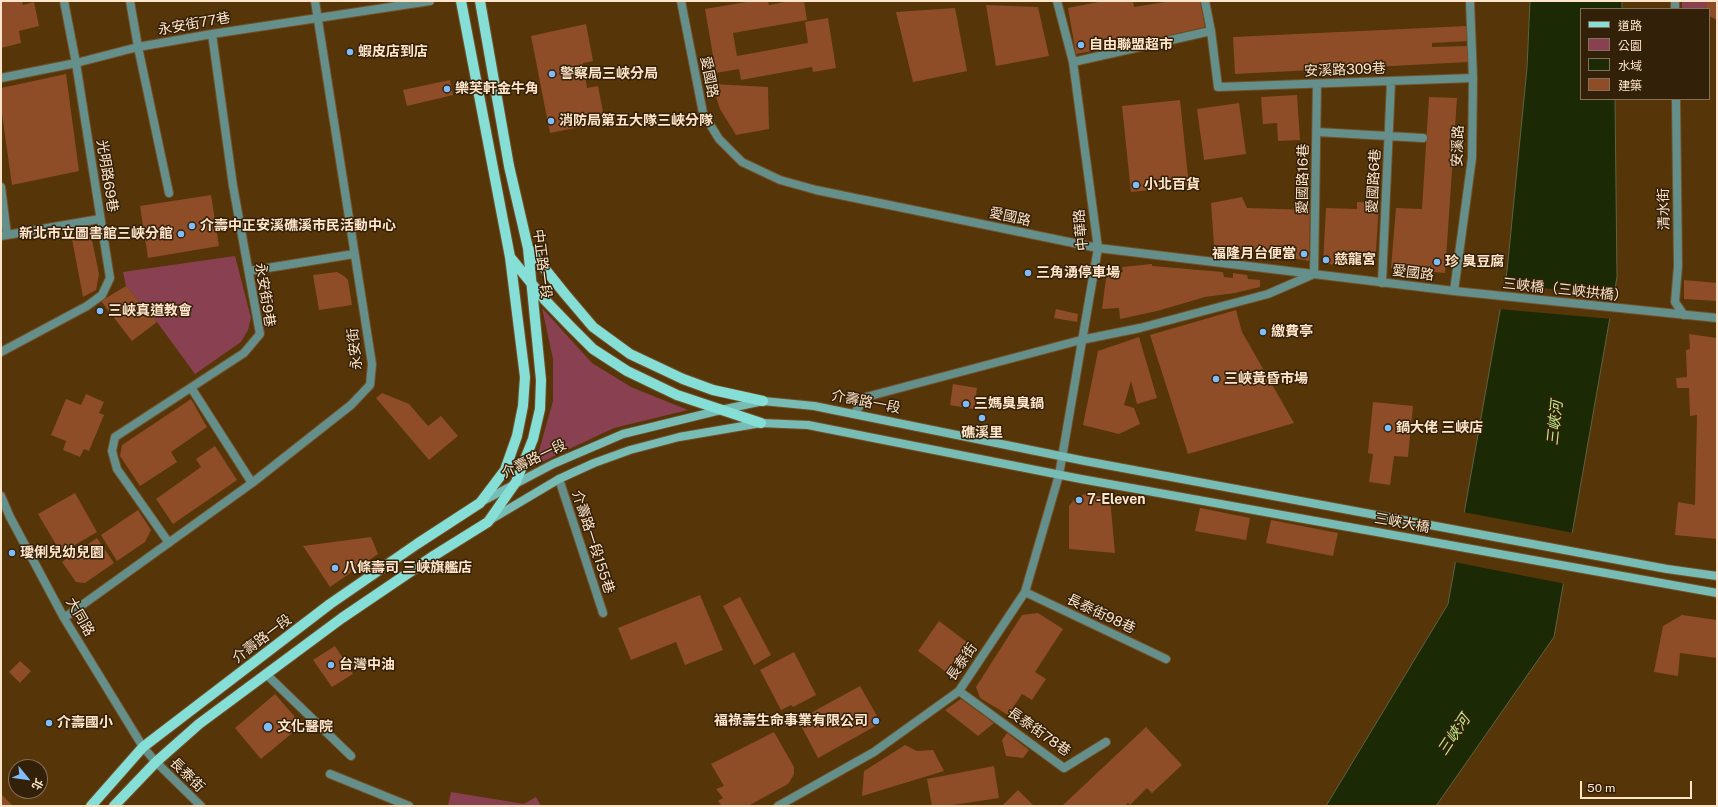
<!DOCTYPE html>
<meta charset="utf-8">
<style>
body{margin:0}
#map{position:relative;width:1718px;height:807px;overflow:hidden;background:#563509;font-family:"Public Sans","Noto Sans TC",sans-serif}
canvas{display:block}
.frame{position:absolute;inset:0;border:2px solid #ffe5ca;pointer-events:none}
.legend{position:absolute;left:1580px;top:8px;width:130px;height:92px;box-sizing:border-box;background:#332009;border:1px solid #856f56;margin:0;padding:5px 7px;list-style:none;font-size:12px;color:#ffe5ca}
.legend li{display:flex;align-items:center;gap:8px;height:20px}
.legend b{width:20px;border:1px solid #856f56}
.north{position:absolute;left:8px;top:759px;width:40px;height:40px;box-sizing:border-box;background:#332009;border:1px solid #856f56;border-radius:50%;rotate:119deg;font-size:11px;font-weight:700;line-height:16px;text-align:center;color:#ffe5ca}
.north::after{content:'';display:block;margin:auto;width:14px;height:18px;background:#7ebdf9;clip-path:polygon(50% 0,100% 100%,50% 72%,0 100%)}
.scale{position:absolute;left:1580px;top:781px;width:112px;height:18px;box-sizing:border-box;border:2px solid #ffe5ca;border-top:0;padding-left:5px;font-size:12px;line-height:14px;white-space:nowrap;color:#ffe5ca;-webkit-text-stroke:3px #332009;paint-order:stroke}
</style>
<div id="map">
<canvas width="1718" height="807"></canvas>
<div class="frame"></div>
<ul class="legend">
<li><b style="height:5px;background:#86dfd7"></b>道路</li>
<li><b style="height:11px;background:#894050"></b>公園</li>
<li><b style="height:11px;background:#1b2a05"></b>水域</li>
<li><b style="height:11px;background:#8e4d27"></b>建築</li>
</ul>
<div class="north">北</div>
<div class="scale">50 m</div>
</div>
<script>
const ctx = document.querySelector('canvas').getContext('2d');
ctx.lineJoin = 'round';
function paint(path, color) { ctx.fillStyle = color; ctx.fill(path, 'evenodd'); }
const shape = rows => new Path2D(rows.map(r => 'M' + r).join(''));
function strokePath(path, color, width, dash) { ctx.strokeStyle = color; ctx.lineWidth = width; ctx.lineCap = dash ? 'butt' : 'round'; ctx.setLineDash(dash || []); ctx.stroke(path); }
function drawText(font, color, halo, rows, align = 'center') {
  ctx.font = font + ' "Public Sans","Noto Sans TC",sans-serif'; ctx.lineWidth = 3; ctx.setLineDash([]); ctx.textBaseline = 'middle'; ctx.strokeStyle = halo; ctx.fillStyle = color; for (const [text, x, y, turn = 0] of rows) {
    ctx.save(); ctx.translate(x, y); ctx.rotate((+turn || 0) * Math.PI / 180); ctx.textAlign = isNaN(turn) ? turn : align; if (halo) ctx.strokeText(text, 0, 0); ctx.fillText(text, 0, 0); ctx.restore();
  }
}
const green = shape([
 [1682,1,1707,1,1705,9,1682,9],
 [235,256,251,318,248,330,241,342,195,374,157,322,126,286,123,272],
 [542,308,592,363,631,387,688,410,614,428,535,465,553,401,553,359],
 [451,792,524,804,536,797,541,806,448,806]
]);
const water = shape([
 [1530,1,1622,1,1622,9,1581,9,1581,99,1615,99,1617,277,1554,637,1436,806,1326,806,1448,604,1507,271,1527,68,1530,1]
]);
const pier = shape([
 [1503,283,1615,297,1612,319,1498,309],
 [1463,512,1574,533,1566,584,1454,562]
]);
const building = shape([
 [1,1,22,1,23,5,34,2,39,26,19,31,21,43,1,48],
 [752,1,768,1,769,5,790,1,804,1,807,20,733,33,737,56,808,43,805,22,828,18,836,68,813,72,812,67,741,80,739,69,716,73,705,9],
 [1103,1,1133,1,1134,7,1172,1,1200,1,1205,27,1141,42,1076,54,1068,8],
 [1707,1,1717,1,1717,20,1709,16,1709,9,1705,9],
 [986,5,1038,7,1049,56,996,66],
 [955,8,967,71,913,82,896,12],
 [586,24,593,61,583,63,587,88,598,86,605,122,550,133,531,36],
 [1467,26,1468,41,1432,43,1432,47,1468,46,1469,62,1235,74,1233,37],
 [66,74,79,171,12,185,1,107,1,88],
 [450,80,453,95,407,106,403,90],
 [712,84,768,87,769,129,736,135,720,109],
 [1297,95,1300,140,1278,141,1277,123,1263,124,1261,97],
 [1429,97,1457,98,1445,273,1391,268,1396,208,1422,209],
 [1180,100,1189,186,1131,192,1122,106],
 [1239,103,1246,154,1204,160,1197,109],
 [211,195,219,246,148,258,140,206],
 [1242,197,1247,208,1310,210,1309,261,1214,245,1211,203],
 [1357,202,1379,203,1375,266,1323,264,1326,208,1357,209],
 [91,235,99,274,96,290,83,297,72,239],
 [1152,264,1152,266,1223,272,1224,277,1233,278,1233,273,1247,275,1248,279,1260,280,1260,287,1235,293,1205,297,1157,311,1120,319,1119,308,1102,309,1107,271,1123,272,1122,267],
 [337,272,344,276,348,280,352,305,319,310,313,275],
 [1684,280,1717,283,1717,301,1684,299],
 [126,286,157,322,132,341,101,301],
 [1056,309,1078,314,1077,322,1054,318],
 [1236,310,1242,332,1294,423,1188,454,1150,335],
 [1689,334,1717,338,1717,539,1675,535,1678,502,1695,505,1697,415,1690,416,1689,388,1677,388,1676,378,1687,377,1686,350,1690,349],
 [1139,337,1157,398,1137,404,1131,381,1124,405,1134,408,1140,424,1119,434,1083,425,1098,351],
 [953,384,977,388,974,409,950,405],
 [382,393,409,404,428,426,441,416,458,436,429,460,376,398],
 [86,394,104,402,99,413,104,415,89,451,84,449,80,457,63,450,66,441,51,435,66,399,81,405],
 [191,399,207,427,171,452,177,462,140,486,120,456,122,445],
 [1373,402,1413,406,1408,457,1394,456,1390,485,1369,482,1373,454,1368,453],
 [215,446,237,480,173,524,156,499,201,467,196,459],
 [75,493,97,532,61,553,38,514],
 [1086,494,1110,498,1115,553,1069,549,1069,506,1076,497],
 [1200,508,1250,518,1246,540,1195,531],
 [138,510,151,530,145,542,117,561,101,535],
 [1271,520,1338,533,1333,556,1266,543],
 [371,537,378,554,330,587,303,546],
 [97,538,114,563,85,583,76,582,62,562],
 [700,595,723,650,685,665,676,642,631,660,618,628],
 [740,597,771,655,754,665,723,606],
 [1038,613,1063,629,1035,672,1046,679,1032,700,1022,694,1008,715,980,698,976,687,1022,615],
 [1682,615,1717,620,1717,658,1680,653,1678,676,1654,672,1663,626],
 [939,621,968,643,946,672,918,651],
 [335,646,353,674,332,687,313,660],
 [794,652,816,695,793,707,791,705,781,710,760,670],
 [20,661,31,671,20,683,9,672],
 [860,686,881,723,818,758,798,720],
 [275,694,302,725,261,759,235,728],
 [961,699,994,723,978,736,945,710],
 [1146,727,1182,765,1152,793,1147,788,1130,805,1128,803,1125,806,1062,806],
 [774,732,794,767,794,774,790,781,788,784,748,806,719,806,721,805,718,801,723,798,716,789,724,786,711,764],
 [1007,733,1029,750,1023,758,1006,756,1002,740],
 [905,745,917,751,933,750,944,771,862,796,864,771],
 [994,766,999,798,946,806,932,806,927,779],
 [1018,790,1034,806,1002,806],
 [1,794,13,806,1,806]
]);
const minor = shape([
 [130,1,138,47,169,193],
 [681,1,703,113,719,139,742,162,780,180,816,190,1098,248,1454,291,1717,318],
 [1205,1,1211,31,1218,87,1473,78],
 [1675,1,1675,9],
 [1073,62,1211,31],
 [1,78,76,63,138,47,212,34,430,1],
 [1676,99,1678,266,1675,302,1684,315],
 [1317,132,1423,138],
 [1,187,7,235],
 [1,236,100,219],
 [249,271,354,254],
 [1382,283,1391,82],
 [1454,291,1472,158,1473,78,1470,1],
 [1,352,87,306,102,295,110,278,76,63,64,1],
 [192,389,252,483],
 [854,414,866,397,1081,340,1140,328,1268,294,1314,274,1317,84],
 [559,479,603,613],
 [1,496,10,517,64,618,143,747,156,762,201,806],
 [169,543,117,469,112,451,115,437,244,353,260,334,233,186,212,34],
 [1025,592,1166,659],
 [64,618,252,483,351,405,370,385,372,364,315,1],
 [266,674,351,756],
 [959,691,1064,768,1106,742],
 [330,774,409,806],
 [778,806,874,752,959,691,1025,592,1059,475,1098,248,1073,62,1057,1]
]);
const secondary = shape([
 [481,502,553,464,623,434,721,410,763,401,814,406,1085,461,1667,569,1717,576],
 [490,520,559,479,594,463,630,450,679,437,761,423,808,425,1081,479,1717,593]
]);
const primary = shape([
 [528,248,565,294,593,327,630,354,683,379,713,390,763,401],
 [510,257,545,300,570,326,593,349,627,371,677,395,761,423],
 [91,806,143,747,330,604,417,544,480,503,505,470,517,436,523,406,525,377,510,257,461,1],
 [114,806,156,762,199,724,342,618,435,555,488,522,516,482,533,439,540,409,541,380,528,248,509,166,480,1]
]);
const markers = [
 [1081,45,4,"#7ebdf9"],
 [350,52,4,"#7ebdf9"],
 [552,74,4,"#7ebdf9"],
 [447,89,4,"#7ebdf9"],
 [551,121,4,"#7ebdf9"],
 [1136,185,4,"#7ebdf9"],
 [192,226,4,"#7ebdf9"],
 [181,234,4,"#7ebdf9"],
 [1304,254,4,"#7ebdf9"],
 [1326,260,4,"#7ebdf9"],
 [1437,262,4,"#7ebdf9"],
 [1028,273,4,"#7ebdf9"],
 [100,311,4,"#7ebdf9"],
 [1263,332,4,"#7ebdf9"],
 [1216,379,4,"#7ebdf9"],
 [966,404,4,"#7ebdf9"],
 [982,418,4,"#7ebdf9"],
 [1388,428,4,"#7ebdf9"],
 [1079,500,4,"#7ebdf9"],
 [12,553,4,"#7ebdf9"],
 [335,568,4,"#7ebdf9"],
 [331,665,4,"#7ebdf9"],
 [876,721,4,"#7ebdf9"],
 [49,723,4,"#7ebdf9"],
 [268,727,5,"#7ebdf9"]
];
const streetNames = [
 ["永安街77巷",194,24,-10],
 ["安溪路309巷",1345,70,-2],
 ["愛國路",709,77,79],
 ["安溪路",1458,146,-88],
 ["光明路69巷",107,176,81],
 ["愛國路16巷",1303,179,-89],
 ["愛國路6巷",1374,181,-87],
 ["清水街",1664,209,-91],
 ["愛國路",1010,217,12],
 ["中華路",1081,230,-95],
 ["中正路一段",542,264,83],
 ["愛國路",1413,273,7],
 ["三峽橋（三峽拱橋）",1565,290,6],
 ["永安街9巷",265,295,81],
 ["永安街",355,349,-96],
 ["介壽路一段",866,402,11],
 ["介壽路一段",534,459,-26],
 ["三峽大橋",1402,523,10],
 ["介壽路一段155巷",593,542,72],
 ["長泰街98巷",1101,614,25],
 ["大同路",80,617,60],
 ["介壽路一段",262,639,-37],
 ["長泰街",962,662,-55],
 ["長泰街78巷",1039,732,35],
 ["長泰街",187,775,44]
];
const poiNames = [
 ["自由聯盟超市",1089,45],
 ["蝦皮店到店",358,52],
 ["警察局三峽分局",560,74],
 ["樂芙軒金牛角",455,89],
 ["消防局第五大隊三峽分隊",559,121],
 ["小北百貨",1144,185],
 ["介壽中正安溪礁溪市民活動中心",200,226],
 ["新北市立圖書館三峽分館",173,234,"right"],
 ["福隆月台便當",1296,254,"right"],
 ["慈龍宮",1334,260],
 ["珍 臭豆腐",1445,262],
 ["三角湧停車場",1036,273],
 ["三峽真道教會",108,311],
 ["繳費亭",1271,332],
 ["三峽黃昏市場",1224,379],
 ["三媽臭臭鍋",974,404],
 ["鍋大佬 三峽店",1396,428],
 ["礁溪里",982,433,"center"],
 ["7-Eleven",1087,500],
 ["璦俐兒幼兒園",20,553],
 ["八條壽司 三峽旗艦店",343,568],
 ["台灣中油",339,665],
 ["福祿壽生命事業有限公司",868,721,"right"],
 ["介壽國小",57,723],
 ["文化醫院",277,727]
];
const waterNames = [
 ["三峽河",1555,423,-84],
 ["三峽河",1454,735,-56]
];
paint(green, '#894050');
paint(water, '#1b2a05');
strokePath(water, '#5f6240', 1);
paint(pier, '#563509');
paint(building, '#8e4d27');
strokePath(minor, '#715128', 10);
strokePath(secondary, '#715128', 10);
strokePath(primary, '#715128', 12);
strokePath(minor, '#658f8b', 8);
strokePath(secondary, '#78bcb6', 8);
strokePath(primary, '#86dfd7', 10);
for (const [x, y, r, color] of markers) { const dot = new Path2D(); dot.arc(x, y, r, 0, 2 * Math.PI); ctx.fillStyle = color; ctx.fill(dot); strokePath(dot, '#332009', 1.5); }
drawText('14px', '#ffe5ca', '#332009', streetNames);
drawText('bold 14px', '#ffe5ca', '#332009', poiNames, 'left');
drawText('italic 15px', '#bfea8a', '#332009', waterNames);
</script>
